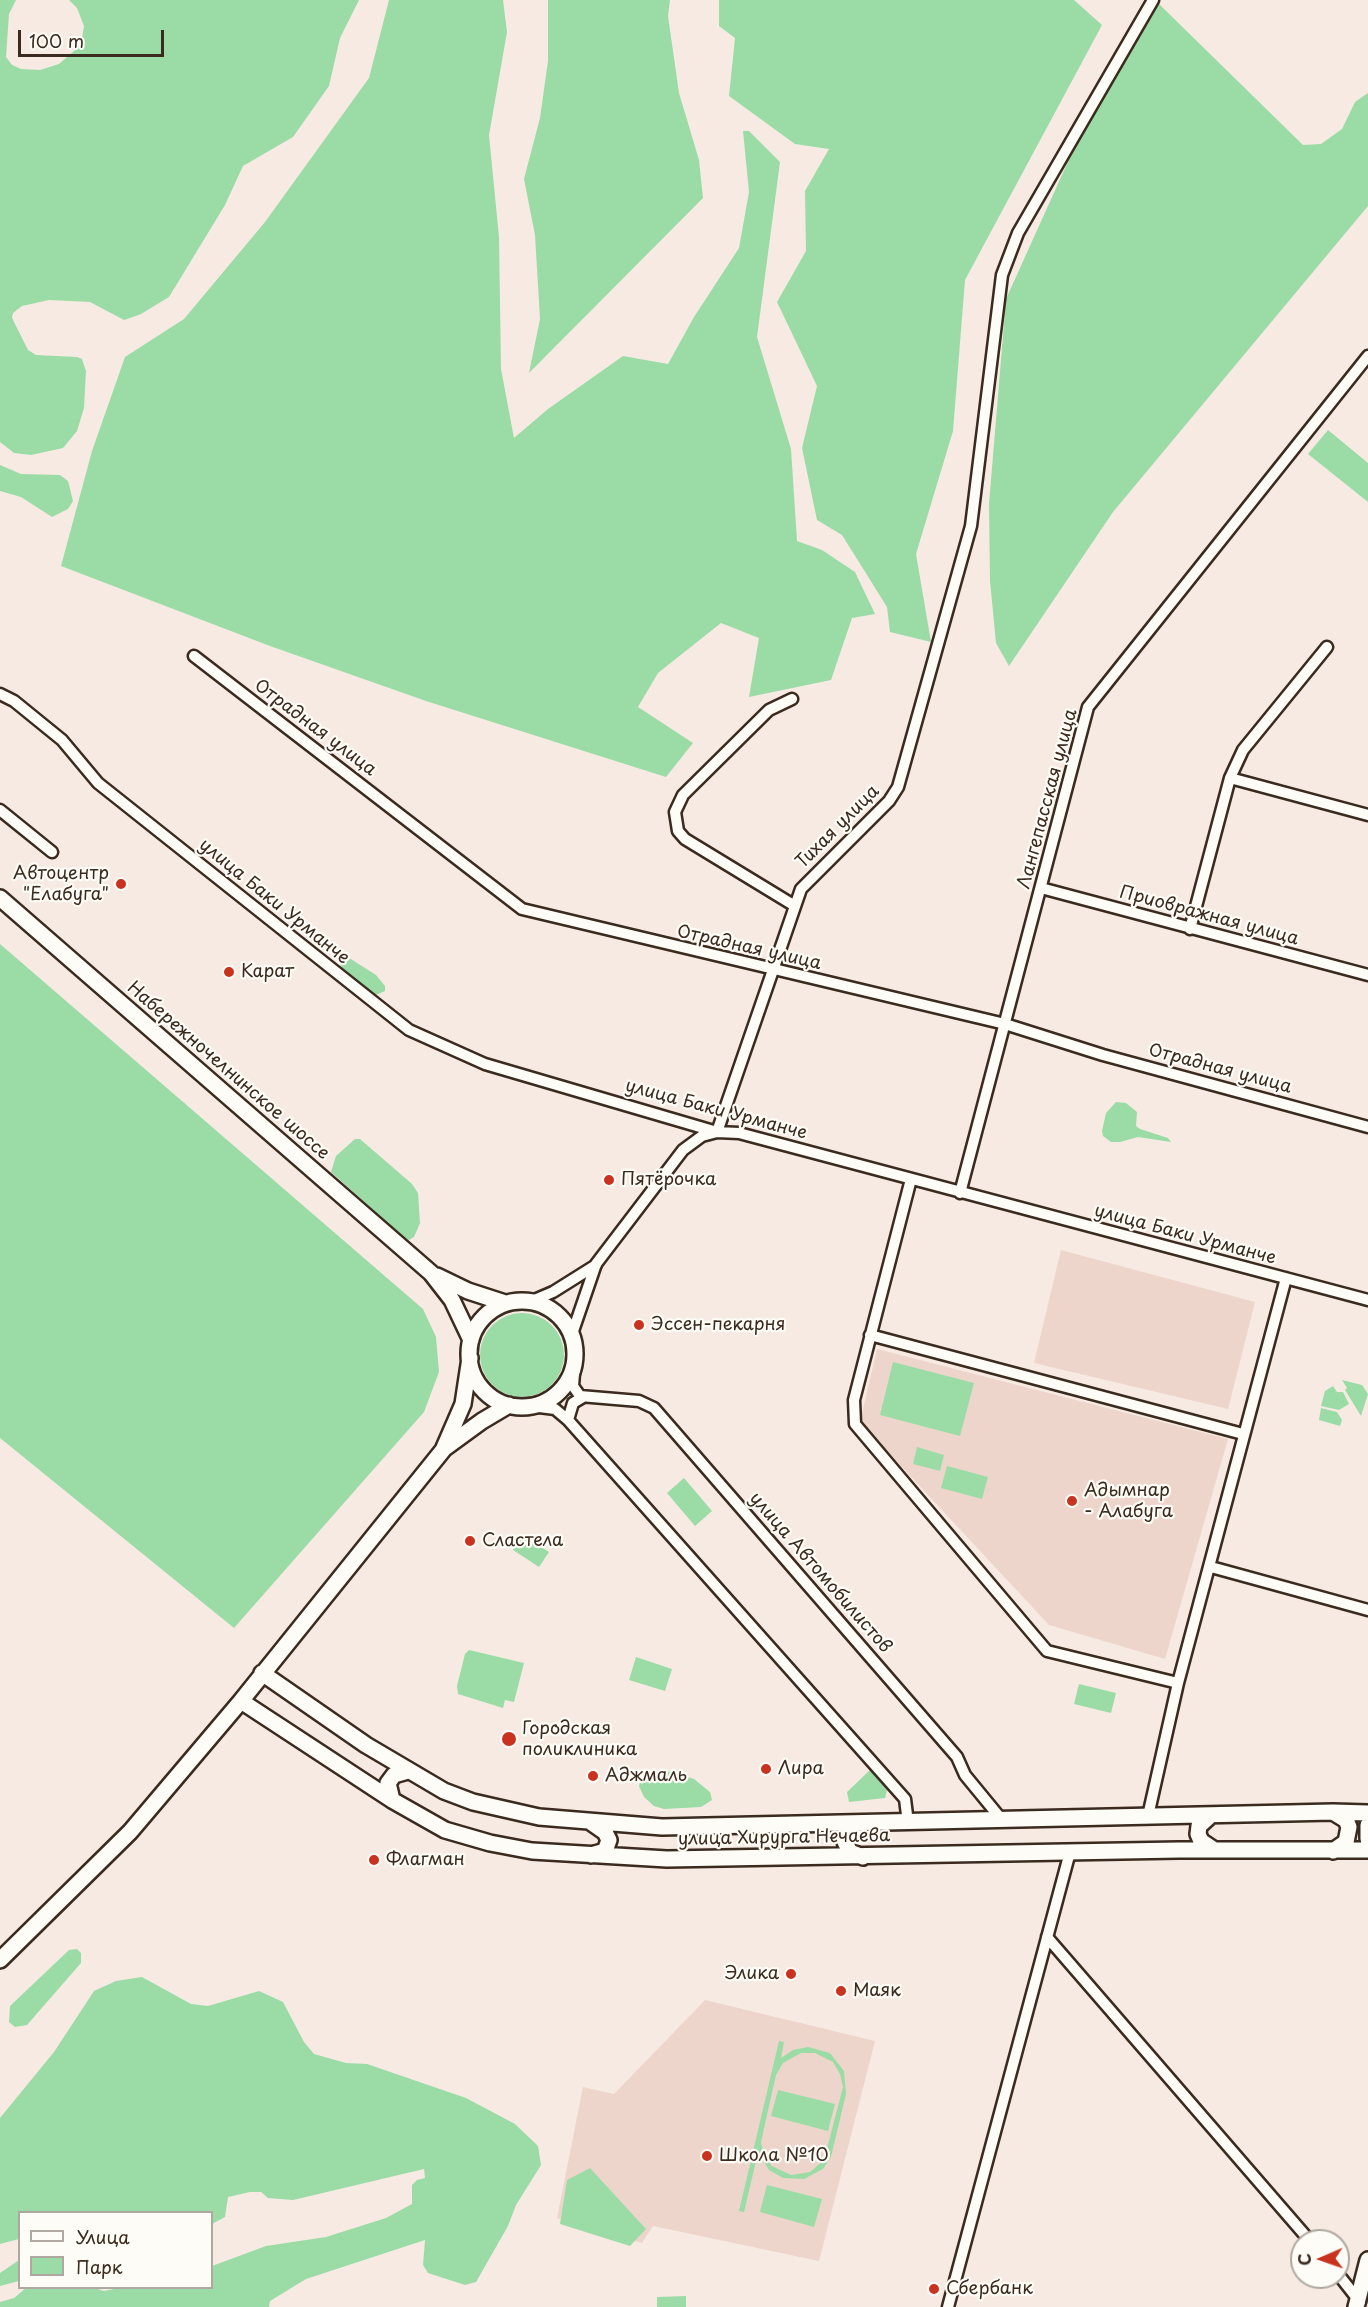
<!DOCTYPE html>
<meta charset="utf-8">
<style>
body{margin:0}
#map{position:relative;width:1368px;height:2307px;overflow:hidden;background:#f6eae3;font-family:"Playpen Sans",sans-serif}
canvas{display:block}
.legend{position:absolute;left:18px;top:2211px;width:195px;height:78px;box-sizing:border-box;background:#fdfcf7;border:2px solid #afa8a0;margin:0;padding:8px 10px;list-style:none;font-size:18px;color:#3b2a1e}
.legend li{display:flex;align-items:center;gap:12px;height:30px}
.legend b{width:30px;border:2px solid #afa8a0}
.north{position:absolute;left:1290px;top:2229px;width:60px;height:60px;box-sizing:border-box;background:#fdfcf7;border:2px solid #afa8a0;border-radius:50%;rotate:268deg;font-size:16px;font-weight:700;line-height:24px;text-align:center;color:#3b2a1e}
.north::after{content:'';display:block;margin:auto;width:21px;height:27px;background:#c8321e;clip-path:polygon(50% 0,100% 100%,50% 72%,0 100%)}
.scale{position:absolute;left:18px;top:30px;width:146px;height:27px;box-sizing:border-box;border:3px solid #3b2a1e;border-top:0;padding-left:8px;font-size:18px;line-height:21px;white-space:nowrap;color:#3b2a1e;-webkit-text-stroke:4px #fdfcf7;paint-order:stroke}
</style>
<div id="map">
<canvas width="1368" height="2307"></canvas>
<ul class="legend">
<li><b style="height:8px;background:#fdfcf7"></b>Улица</li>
<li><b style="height:16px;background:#9bdca6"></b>Парк</li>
</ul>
<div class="north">С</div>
<div class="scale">100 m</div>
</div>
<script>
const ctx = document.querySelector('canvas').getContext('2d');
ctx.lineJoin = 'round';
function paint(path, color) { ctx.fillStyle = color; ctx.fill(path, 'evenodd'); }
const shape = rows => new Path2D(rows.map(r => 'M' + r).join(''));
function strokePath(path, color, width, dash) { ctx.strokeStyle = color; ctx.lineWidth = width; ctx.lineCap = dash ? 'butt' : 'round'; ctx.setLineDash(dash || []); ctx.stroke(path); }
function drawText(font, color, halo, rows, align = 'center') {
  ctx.font = font + ' "Playpen Sans",sans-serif'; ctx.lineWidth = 4.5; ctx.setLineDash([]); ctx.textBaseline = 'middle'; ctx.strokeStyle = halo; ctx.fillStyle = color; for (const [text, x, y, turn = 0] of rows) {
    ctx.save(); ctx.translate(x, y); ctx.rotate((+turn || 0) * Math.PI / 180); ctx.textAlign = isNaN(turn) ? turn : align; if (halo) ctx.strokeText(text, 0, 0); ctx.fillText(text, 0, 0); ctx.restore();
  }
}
const built = shape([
 [1061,1250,1255,1302,1228,1409,1034,1363],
 [877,1349,1228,1439,1165,1659,1049,1625,860,1422],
 [705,2000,875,2041,819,2261,653,2226,642,2243,557,2218,583,2087,614,2094]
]);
const green = shape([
 [0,0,16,0,9,14,6,57,12,65,21,69,40,70,59,64,81,45,84,26,77,8,69,0,359,0,340,38,329,86,293,137,243,166,225,205,169,297,141,314,124,320,90,302,49,300,22,306,13,313,12,318,28,350,36,355,77,357,82,359,86,371,84,408,77,431,63,448,31,455,14,453,0,442],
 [389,0,503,0,507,32,489,135,499,237,501,369,514,438,548,409,623,356,668,364,694,317,739,248,749,192,743,131,749,131,780,162,757,337,791,449,797,541,822,550,855,572,875,614,852,618,831,680,749,697,759,638,721,623,658,673,638,707,693,743,666,777,426,701,270,646,61,566,92,451,125,357,184,319,265,222,369,78],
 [548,0,670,0,668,16,679,93,699,160,703,198,529,373,540,319,535,235,524,179,540,118,548,61],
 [719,0,1074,0,1102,25,965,280,953,431,916,554,931,642,890,632,887,607,842,535,817,520,802,448,817,386,777,302,806,251,805,191,829,149,795,144,729,96,735,38,719,26],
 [1159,4,1303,145,1321,144,1342,129,1355,102,1368,93,1368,206,1113,512,1009,666,996,643,990,581,989,504,1006,299,1080,135],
 [1328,430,1368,463,1368,502,1308,454],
 [0,465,21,474,60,475,68,481,73,501,68,509,52,517,21,497,0,491],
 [0,944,423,1309,436,1337,439,1372,424,1412,234,1628,0,1438],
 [343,954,376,975,385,986,385,991,376,995,368,990,343,969,338,961,339,956],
 [1116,1102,1126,1103,1137,1112,1136,1126,1140,1129,1168,1138,1171,1142,1138,1137,1120,1142,1111,1142,1103,1136,1102,1131,1106,1113],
 [355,1139,360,1139,412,1184,418,1193,420,1223,414,1237,409,1240,404,1237,331,1172,336,1156],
 '480 1355a42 42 0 1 1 84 0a42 42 0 1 1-84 0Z',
 [893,1362,974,1383,960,1436,880,1415],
 [1342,1380,1362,1385,1368,1394,1361,1416,1345,1390,1347,1388],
 [1333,1386,1337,1392,1343,1392,1349,1404,1339,1410,1321,1406,1325,1391],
 [1321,1408,1337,1412,1342,1420,1340,1426,1319,1420],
 [917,1447,944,1455,940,1471,913,1464],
 [947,1466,988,1477,982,1499,941,1488],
 [684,1478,712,1511,695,1526,667,1493],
 [523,1535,549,1552,539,1567,513,1550],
 [469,1650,524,1663,514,1702,505,1700,503,1708,458,1694,457,1686,465,1654],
 [636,1657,672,1669,665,1691,629,1680],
 [1079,1684,1116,1693,1111,1713,1074,1704],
 [870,1770,887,1790,885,1798,849,1802,847,1792],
 [652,1771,673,1772,694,1779,710,1792,712,1800,701,1807,664,1809,654,1806,644,1797,639,1786,642,1777],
 [77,1949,81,1953,81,1963,27,2025,15,2027,9,2022,10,2006,69,1950],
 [142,1977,191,2004,208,2006,259,1991,283,2002,304,2042,314,2054,346,2063,367,2064,466,2098,515,2124,538,2146,541,2165,516,2205,508,2226,476,2282,465,2285,428,2273,423,2265,425,2240,306,2279,270,2301,269,2307,0,2307,0,2302,14,2298,26,2288,95,2288,104,2291,119,2288,212,2288,212,2266,266,2246,326,2237,386,2218,412,2204,412,2185,417,2180,425,2178,424,2169,293,2200,268,2198,261,2192,250,2192,228,2197,225,2217,212,2224,212,2212,20,2212,19,2239,0,2244,0,2118,54,2052,94,1991,116,1981],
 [779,2041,784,2042,781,2058,793,2050,808,2047,830,2053,844,2071,846,2094,831,2157,823,2169,804,2179,783,2178,769,2170,758,2153,744,2212,739,2211],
 [801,2053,815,2053,833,2062,840,2074,843,2087,824,2160,810,2172,791,2175,772,2166,764,2155,761,2142,776,2075,783,2063],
 [778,2090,835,2104,828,2131,771,2116],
 [590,2168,646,2229,630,2246,560,2224,567,2180],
 [767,2185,822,2199,814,2227,760,2212],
 [19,2260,19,2281,0,2286,0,2273],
 [686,2296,686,2307,657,2307,657,2297]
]);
const street = shape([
 [194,656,522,909,1005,1024,1103,1055,1368,1127],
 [0,694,14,701,62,740,98,783,409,1030,485,1064,717,1132,739,1133,1368,1300],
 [792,699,769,710,683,795,675,812,678,831,685,839,795,906],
 [1230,778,1368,815],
 [0,810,52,852],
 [1041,888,1368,975],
 [1190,929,1230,778,1243,750,1327,647],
 [911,1179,854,1400,855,1424,1047,1651,1178,1683],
 [960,1193,1088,707,1368,356],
 [532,1301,553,1292,596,1265],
 [572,1334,596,1264,683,1150,702,1136,717,1132,801,889,889,801,898,787,971,526,1002,275,1018,233,1153,0],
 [870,1335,1243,1434],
 [575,1360,573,1386,580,1396,639,1401,654,1408,957,1757,965,1775,1002,1820],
 [531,1406,555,1409,568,1420,905,1799,908,1823],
 [568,1420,573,1403,583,1397],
 [1211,1567,1368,1610],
 [1148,1816,1178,1683,1286,1278],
 [1047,1937,1310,2241],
 [1338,2274,1360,2302],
 [948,2307,1070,1852]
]);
const secondary = shape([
 [0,898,431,1273,452,1300,471,1340],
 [437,1276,468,1291,505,1303],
 '469 1354a53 53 0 1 1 106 0a53 53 0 1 1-106 0Z',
 [445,1448,482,1421,509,1405],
 [262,1673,366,1745,444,1791,473,1802,539,1817,662,1827,1333,1812,1368,1813],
 [241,1701,392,1800,445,1830,490,1843,532,1851,667,1859,1179,1850,1368,1850],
 [392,1800,388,1783,394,1775,408,1771],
 [1210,1816,1199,1826,1198,1834,1201,1841,1213,1849],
 [859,1824,849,1833,845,1842,850,1852,863,1857],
 [1368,1825,1368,1839],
 [1333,1851,1346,1842,1349,1827,1346,1820,1333,1812],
 [591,1855,605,1851,609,1840,605,1832,592,1823],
 [0,1960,130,1832,241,1701,443,1450,463,1404,470,1358],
 [1356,2307,1368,2260]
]);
const markers = [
 [121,884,6,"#c8321e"],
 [229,972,6,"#c8321e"],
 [609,1180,6,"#c8321e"],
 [639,1325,6,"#c8321e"],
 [1072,1501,6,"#c8321e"],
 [470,1541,6,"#c8321e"],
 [509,1739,8,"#c8321e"],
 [766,1769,6,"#c8321e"],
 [593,1776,6,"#c8321e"],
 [374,1860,6,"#c8321e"],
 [791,1974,6,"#c8321e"],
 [841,1991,6,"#c8321e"],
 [707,2156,6,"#c8321e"],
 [934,2289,6,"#c8321e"]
];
const streetNames = [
 ["Отрадная улица",315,728,37],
 ["Лангепасская улица",1048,799,-75],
 ["Тихая улица",838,827,-45],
 ["улица Баки Урманче",274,902,39],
 ["Приовражная улица",1209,916,15],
 ["Отрадная улица",749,948,13],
 ["Отрадная улица",1220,1069,15],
 ["Набережночелнинское шоссе",228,1071,41],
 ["улица Баки Урманче",716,1110,15],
 ["улица Баки Урманче",1185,1235,15],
 ["улица Автомобилистов",820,1573,49],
 ["улица Хирурга Нечаева",784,1838,-1]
];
const poiNames = [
 ["Автоцентр",109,874,"right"],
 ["\"Елабуга\"",109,895,"right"],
 ["Карат",241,972],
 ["Пятёрочка",621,1180],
 ["Эссен-пекарня",651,1325],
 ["Адымнар",1084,1491],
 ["- Алабуга",1084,1512],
 ["Сластела",482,1541],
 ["Городская",522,1729],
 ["поликлиника",522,1750],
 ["Лира",778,1769],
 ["Аджмаль",605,1776],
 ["Флагман",386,1860],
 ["Элика",779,1974,"right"],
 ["Маяк",853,1991],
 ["Школа №10",719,2156],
 ["Сбербанк",946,2289]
];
paint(built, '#eed5cb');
paint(green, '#9bdca6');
strokePath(street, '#3b2a1e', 15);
strokePath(secondary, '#3b2a1e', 20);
strokePath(street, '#fdfcf7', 10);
strokePath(secondary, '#fdfcf7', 15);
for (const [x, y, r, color] of markers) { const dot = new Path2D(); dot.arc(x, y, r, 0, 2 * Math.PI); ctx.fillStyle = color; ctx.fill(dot); strokePath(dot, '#fdfcf7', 2); }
drawText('18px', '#3b2a1e', '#fdfcf7', streetNames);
drawText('18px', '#3b2a1e', '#fdfcf7', poiNames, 'left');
</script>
